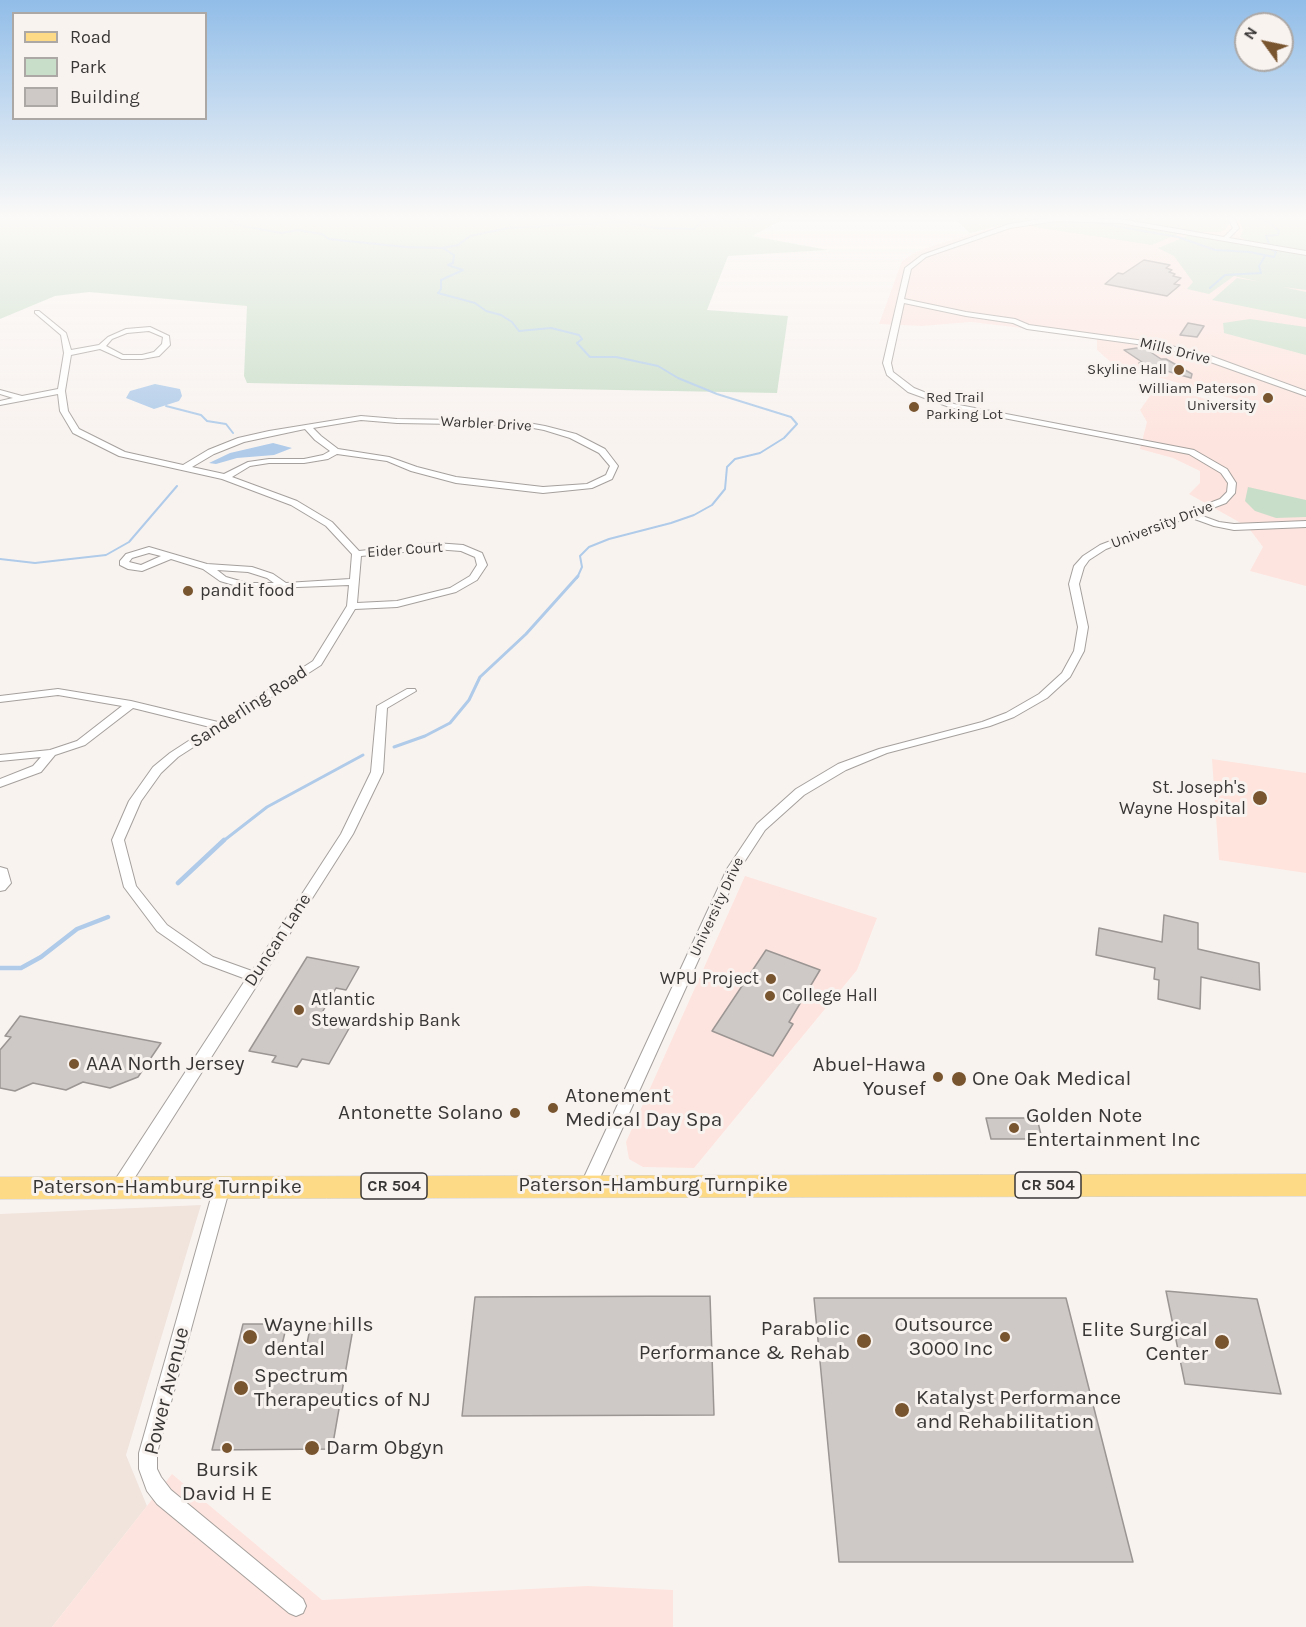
<!DOCTYPE html>
<style>
body{margin:0}
#map{position:relative;width:1306px;height:1627px;overflow:hidden;background:#f9f3f0;font-family:Karla,sans-serif}
canvas{display:block}
.legend{position:absolute;left:12px;top:12px;width:195px;height:108px;box-sizing:border-box;background:#f9f3f0;border:2px solid #aca8a6;margin:0;padding:8px 10px;list-style:none;font-size:18px;color:#393736}
.legend li{display:flex;align-items:center;gap:12px;height:30px}
.legend b{width:30px;border:2px solid #aca8a6}
.north{position:absolute;left:1234px;top:12px;width:60px;height:60px;box-sizing:border-box;background:#f9f3f0;border:2px solid #aca8a6;border-radius:50%;rotate:303deg;font-size:16px;font-weight:700;line-height:24px;text-align:center;color:#393736}
.north::after{content:'';display:block;margin:auto;width:21px;height:27px;background:#79552f;clip-path:polygon(50% 0,100% 100%,50% 72%,0 100%)}
</style>
<div id="map">
<canvas width="1306" height="1627"></canvas>
<ul class="legend">
<li><b style="height:8px;background:#fdda85"></b>Road</li>
<li><b style="height:16px;background:#c9dec9"></b>Park</li>
<li><b style="height:16px;background:#cec8c6"></b>Building</li>
</ul>
<div class="north">N</div>
</div>
<script>
const ctx = document.querySelector('canvas').getContext('2d');
ctx.lineJoin = 'round';
function paint(path, color) { ctx.fillStyle = color; ctx.fill(path, 'evenodd'); }
const shape = rows => new Path2D(rows.map(r => 'M' + r).join(''));
function strokePath(path, color, width, dash) { ctx.strokeStyle = color; ctx.lineWidth = width; ctx.lineCap = dash ? 'butt' : 'round'; ctx.setLineDash(dash || []); ctx.stroke(path); }
function drawText(font, color, halo, rows, align = 'center') {
  ctx.font = font + ' Karla,sans-serif'; ctx.lineWidth = 6; ctx.setLineDash([]); ctx.textBaseline = 'middle'; ctx.strokeStyle = halo; ctx.fillStyle = color; for (const [text, x, y, turn = 0] of rows) {
    ctx.save(); ctx.translate(x, y); ctx.rotate((+turn || 0) * Math.PI / 180); ctx.textAlign = isNaN(turn) ? turn : align; if (halo) ctx.strokeText(text, 0, 0); ctx.fillText(text, 0, 0); ctx.restore();
  }
}
const built = shape([
 [201,1205,126,1455,147,1506,52,1627,0,1627,0,1214]
]);
const education = shape([
 [1022,216,1297,216,1306,230,1306,586,1250,571,1263,547,1248,527,1189,494,1200,483,1200,471,1173,458,1140,449,1147,422,1140,410,1152,393,1182,392,1232,407,1247,403,1113,364,1097,350,1097,337,971,322,922,326,879,324,902,261,916,252,938,244,1027,218],
 [745,876,877,918,857,970,694,1168,643,1167,629,1159,626,1142],
 [172,1474,322,1600,587,1586,673,1590,673,1627,52,1627]
]);
const medical = shape([
 [1212,759,1306,773,1306,873,1219,860]
]);
const green = shape([
 [0,216,789,216,752,236,828,250,728,256,707,310,788,316,777,393,247,383,244,376,247,306,89,292,55,296,0,319],
 [952,216,1224,216,1229,223,1225,230,1220,232,1189,232,1094,218,1050,217,1015,222,970,233],
 [1238,216,1306,216,1306,251,1250,242,1240,237,1243,230],
 [1075,220,1152,228,1180,233,1152,245,1035,227,1030,223],
 [1190,235,1306,255,1306,290,1283,287,1306,292,1306,319,1212,300,1237,278,1261,282,1234,276,1209,294,1187,289,1193,282,1174,256,1158,248],
 [1250,319,1306,327,1306,355,1224,333,1223,323],
 [1248,487,1306,500,1306,517,1276,518,1255,511,1245,501]
]);
const water = shape([
 [155,384,180,389,182,396,179,401,154,409,126,398,130,391],
 [273,443,292,448,274,455,237,458,216,464,209,463,230,453]
]);
const streamFar2 = shape([
 [221,216,237,225,282,233,298,230,322,234,329,239,405,247,443,248,458,245,470,236,508,228,622,222,657,228,694,229,700,223,712,219,735,222,788,216],
 [831,216,834,216],
 [1253,216,1270,223,1279,231,1278,235,1266,236,1269,244],
 [1081,220,1178,237,1215,250,1250,252,1274,257,1276,252,1271,249],
 [443,248,454,255,453,263,448,265,463,270,441,280,441,289,438,293,475,303,486,311,501,315,512,322,519,331,551,328,579,335,582,339,577,343,590,357,616,357,658,366,678,378,717,394,791,417,797,424,784,438,760,453,735,459,727,467,725,489,712,505,694,515,671,523,609,539,589,547,580,556,582,567,577,578],
 [1210,288,1225,275,1261,273,1259,266,1265,256],
 [166,406,201,415,207,421,226,424,233,433],
 [0,559,35,563,106,555,129,542,177,486]
]);
const streamFar1 = shape([
 [394,747,425,736,450,723,469,700,480,677,526,634,578,576],
 [222,842,267,807,363,755]
]);
const stream = shape([
 [178,883,224,840],
 [0,968,21,968,41,957,77,929,108,917]
]);
const building = shape([
 [1144,260,1170,265,1166,268,1172,270,1169,272,1175,274,1173,276,1181,278,1174,284,1180,285,1167,296,1105,284,1118,273,1123,274,1144,260],
 [1188,323,1204,326,1197,337,1180,335,1188,323],
 [1143,347,1161,359,1166,359,1192,374,1191,378,1139,363,1142,362,1124,350,1143,347],
 [1164,915,1198,923,1198,949,1259,963,1260,990,1201,977,1200,1009,1158,999,1159,980,1154,979,1155,968,1096,955,1099,928,1162,942,1164,915],
 [766,950,820,970,789,1022,793,1024,773,1056,712,1031,766,950],
 [307,957,359,967,346,990,336,988,319,1018,351,1025,329,1064,302,1059,297,1067,272,1062,276,1056,249,1051,307,957],
 [20,1016,161,1043,138,1077,110,1088,83,1082,66,1090,33,1083,15,1091,0,1088,0,1050,11,1037,5,1036,20,1016],
 [986,1118,1037,1118,1042,1139,991,1139,986,1118],
 [1166,1291,1257,1299,1281,1394,1185,1384,1166,1291],
 [710,1296,714,1415,462,1416,475,1297,710,1296],
 [814,1298,1066,1298,1133,1562,839,1562,814,1298],
 [354,1323,332,1449,212,1450,243,1324,287,1324,280,1353,305,1353,311,1324,354,1323]
]);
const street = shape([
 [1227,216,1233,216,1239,228,1229,238,1306,251,1306,255,1120,223,1056,221,1010,228,926,257,911,269,904,299,966,312,1015,319,1029,325,1159,343,1208,355,1306,391,1306,396,1202,359,1159,347,1027,329,1013,323,966,316,904,303,891,363,893,372,914,388,954,404,1194,450,1227,469,1236,483,1235,493,1226,503,1197,514,1219,522,1234,524,1306,521,1306,527,1234,530,1214,526,1189,517,1106,549,1089,560,1084,567,1079,584,1088,627,1084,651,1070,677,1047,698,1014,717,990,726,887,753,846,770,804,795,765,830,739,870,594,1191,588,1193,582,1191,580,1186,727,869,757,824,796,789,838,764,879,749,982,722,1006,713,1039,694,1062,673,1074,651,1078,627,1069,584,1074,566,1083,556,1100,545,1220,499,1227,492,1228,483,1221,473,1189,454,952,408,908,392,887,375,883,363,905,268,922,255,1009,224,1056,217,1120,219,1224,237,1233,228,1227,216],
 [35,311,39,311,66,333,71,350,99,345,108,337,126,329,150,327,169,336,170,345,159,356,142,359,122,359,100,349,71,355,65,391,68,411,79,429,125,452,183,465,208,450,238,438,269,431,361,416,397,419,517,421,545,426,576,434,605,449,618,466,612,479,592,488,543,493,456,483,411,471,387,461,337,454,328,459,304,463,269,463,250,466,232,477,297,501,332,522,359,551,435,543,463,545,482,553,487,565,477,580,456,592,397,607,355,609,321,665,178,757,161,773,141,801,124,840,136,886,167,925,213,957,252,971,341,834,371,772,377,706,407,689,415,689,416,691,387,708,383,772,353,834,125,1193,119,1195,113,1193,111,1188,113,1183,246,979,203,963,157,931,124,887,112,840,129,801,153,767,170,753,210,727,133,708,85,745,55,755,41,772,0,787,0,779,33,766,41,757,0,761,0,755,50,750,77,741,122,706,58,695,0,702,0,696,58,689,131,701,218,722,313,661,347,606,349,585,247,589,220,581,203,569,171,559,142,571,128,569,120,565,120,561,126,554,149,547,207,564,252,567,273,574,286,583,350,579,352,554,326,526,291,505,222,479,119,456,73,433,60,411,58,394,0,405,0,401,13,398,0,394,0,390,22,396,58,389,64,353,61,335,35,313,35,311],
 [149,331,163,337,162,344,154,352,142,355,123,355,106,346,112,339,127,333,149,331],
 [361,420,397,423,517,425,544,430,570,438,599,453,610,466,606,475,587,484,543,487,456,477,417,467,389,457,338,449,321,436,313,428,361,420],
 [305,429,315,440,330,451,323,455,304,459,269,459,248,462,224,474,192,467,214,454,244,442,305,429],
 [435,549,461,551,475,557,477,565,470,576,450,588,397,601,357,603,361,556,435,549],
 [149,553,161,556,141,565,129,562,132,558,149,553],
 [217,570,248,572,267,578,274,583,247,583,226,577,217,570],
 [0,867,7,869,11,883,5,890,0,891,0,867],
 [222,1180,228,1182,230,1187,157,1453,157,1469,161,1477,171,1490,303,1599,306,1606,303,1613,296,1616,289,1613,157,1504,147,1491,139,1469,139,1453,214,1187,216,1182,222,1180]
]);
const primary = shape([
 [1306,1174,1306,1196,0,1199,0,1177,1306,1174]
]);
const markers = [
 [1179,370,6,"#79552f"],
 [1268,398,6,"#79552f"],
 [914,407,6,"#79552f"],
 [188,591,6,"#79552f"],
 [1260,798,8,"#79552f"],
 [771,979,6,"#79552f"],
 [770,996,6,"#79552f"],
 [299,1010,6,"#79552f"],
 [74,1064,6,"#79552f"],
 [938,1077,6,"#79552f"],
 [959,1079,8,"#79552f"],
 [553,1108,6,"#79552f"],
 [515,1113,6,"#79552f"],
 [1014,1128,6,"#79552f"],
 [250,1337,8,"#79552f"],
 [1005,1337,6,"#79552f"],
 [864,1341,8,"#79552f"],
 [1222,1342,8,"#79552f"],
 [241,1388,8,"#79552f"],
 [902,1410,8,"#79552f"],
 [227,1448,6,"#79552f"],
 [312,1448,8,"#79552f"]
];
const farStreetnames = [
 ["Mills Drive",1175,351,14],
 ["Warbler Drive",486,424,3],
 ["University Drive",1162,525,-21],
 ["Eider Court",405,550,-4],
 ["University Drive",717,907,-65]
];
const farPoinames = [
 ["Skyline Hall",1167,370],
 ["William Paterson",1256,389],
 ["University",1256,406],
 ["Red Trail",926,398,"left"],
 ["Parking Lot",926,415,"left"]
];
const shields = [
 [1048,1185,66],
 [394,1186,66]
];
const shieldNames = [
 ["CR 504",1048,1185],
 ["CR 504",394,1186]
];
const poiNames = [
 ["pandit food",200,591],
 ["St. Joseph's",1246,788,"right"],
 ["Wayne Hospital",1246,809,"right"],
 ["WPU Project",759,979,"right"],
 ["College Hall",782,996],
 ["Atlantic",311,1000],
 ["Stewardship Bank",311,1021]
];
const streetNames = [
 ["Sanderling Road",249,707,-33],
 ["Duncan Lane",278,940,-57]
];
const nearPoinames = [
 ["AAA North Jersey",86,1064],
 ["Abuel-Hawa",926,1065,"right"],
 ["Yousef",926,1089,"right"],
 ["One Oak Medical",972,1079],
 ["Atonement",565,1096],
 ["Medical Day Spa",565,1120],
 ["Antonette Solano",503,1113,"right"],
 ["Golden Note",1026,1116],
 ["Entertainment Inc",1026,1140],
 ["Wayne hills",264,1325],
 ["dental",264,1349],
 ["Outsource",993,1325,"right"],
 ["3000 Inc",993,1349,"right"],
 ["Parabolic",850,1329,"right"],
 ["Performance & Rehab",850,1353,"right"],
 ["Elite Surgical",1208,1330,"right"],
 ["Center",1208,1354,"right"],
 ["Spectrum",254,1376],
 ["Therapeutics of NJ",254,1400],
 ["Katalyst Performance",916,1398],
 ["and Rehabilitation",916,1422],
 ["Darm Obgyn",326,1448],
 ["Bursik",227,1470,"center"],
 ["David H E",227,1494,"center"]
];
const nearStreetnames = [
 ["Paterson-Hamburg Turnpike",653,1185],
 ["Paterson-Hamburg Turnpike",167,1187],
 ["Power Avenue",167,1391,-76]
];
paint(built, '#f0e4dd');
paint(education, '#fee4de');
paint(medical, '#fee4dd');
paint(green, '#c9dec9');
paint(water, '#afcbe9');
strokePath(streamFar2, '#afcbe9', 2);
strokePath(streamFar1, '#afcbe9', 3);
strokePath(stream, '#afcbe9', 4.5);
paint(building, '#cec8c6');
strokePath(building, '#9b9594', 1.5);
strokePath(street, '#a5a09d', 2);
strokePath(primary, '#cfcfcf', 1);
paint(street, '#fff');
paint(primary, '#fdda85');
const sky = ctx.createLinearGradient(0, 0, 0, 444);
sky.addColorStop(0, '#91bde8');
sky.addColorStop(0.49, '#fcfaf8');
sky.addColorStop(1, '#fcfaf800');
ctx.fillStyle = sky;
ctx.fillRect(0, 0, 1306, 444);
for (const [x, y, r, color] of markers) { const dot = new Path2D(); dot.arc(x, y, r, 0, 2 * Math.PI); ctx.fillStyle = color; ctx.fill(dot); strokePath(dot, '#f9f3f0', 2); }
drawText('15px', '#393736', '#f9f3f0', farStreetnames);
drawText('15px', '#393736', '#f9f3f0', farPoinames, 'right');
for (const [x, y, w] of shields) { const box = new Path2D(); box.roundRect(x - w / 2, y - 13, w, 26, 4.5); ctx.fillStyle = '#f9f3f0'; ctx.fill(box); strokePath(box, '#393736', 1.5); }
drawText('bold 16px', '#393736', null, shieldNames);
drawText('18px', '#393736', '#f9f3f0', poiNames, 'left');
drawText('18px', '#393736', '#f9f3f0', streetNames);
drawText('21px', '#393736', '#f9f3f0', nearPoinames, 'left');
drawText('21px', '#393736', '#f9f3f0', nearStreetnames);
</script>
